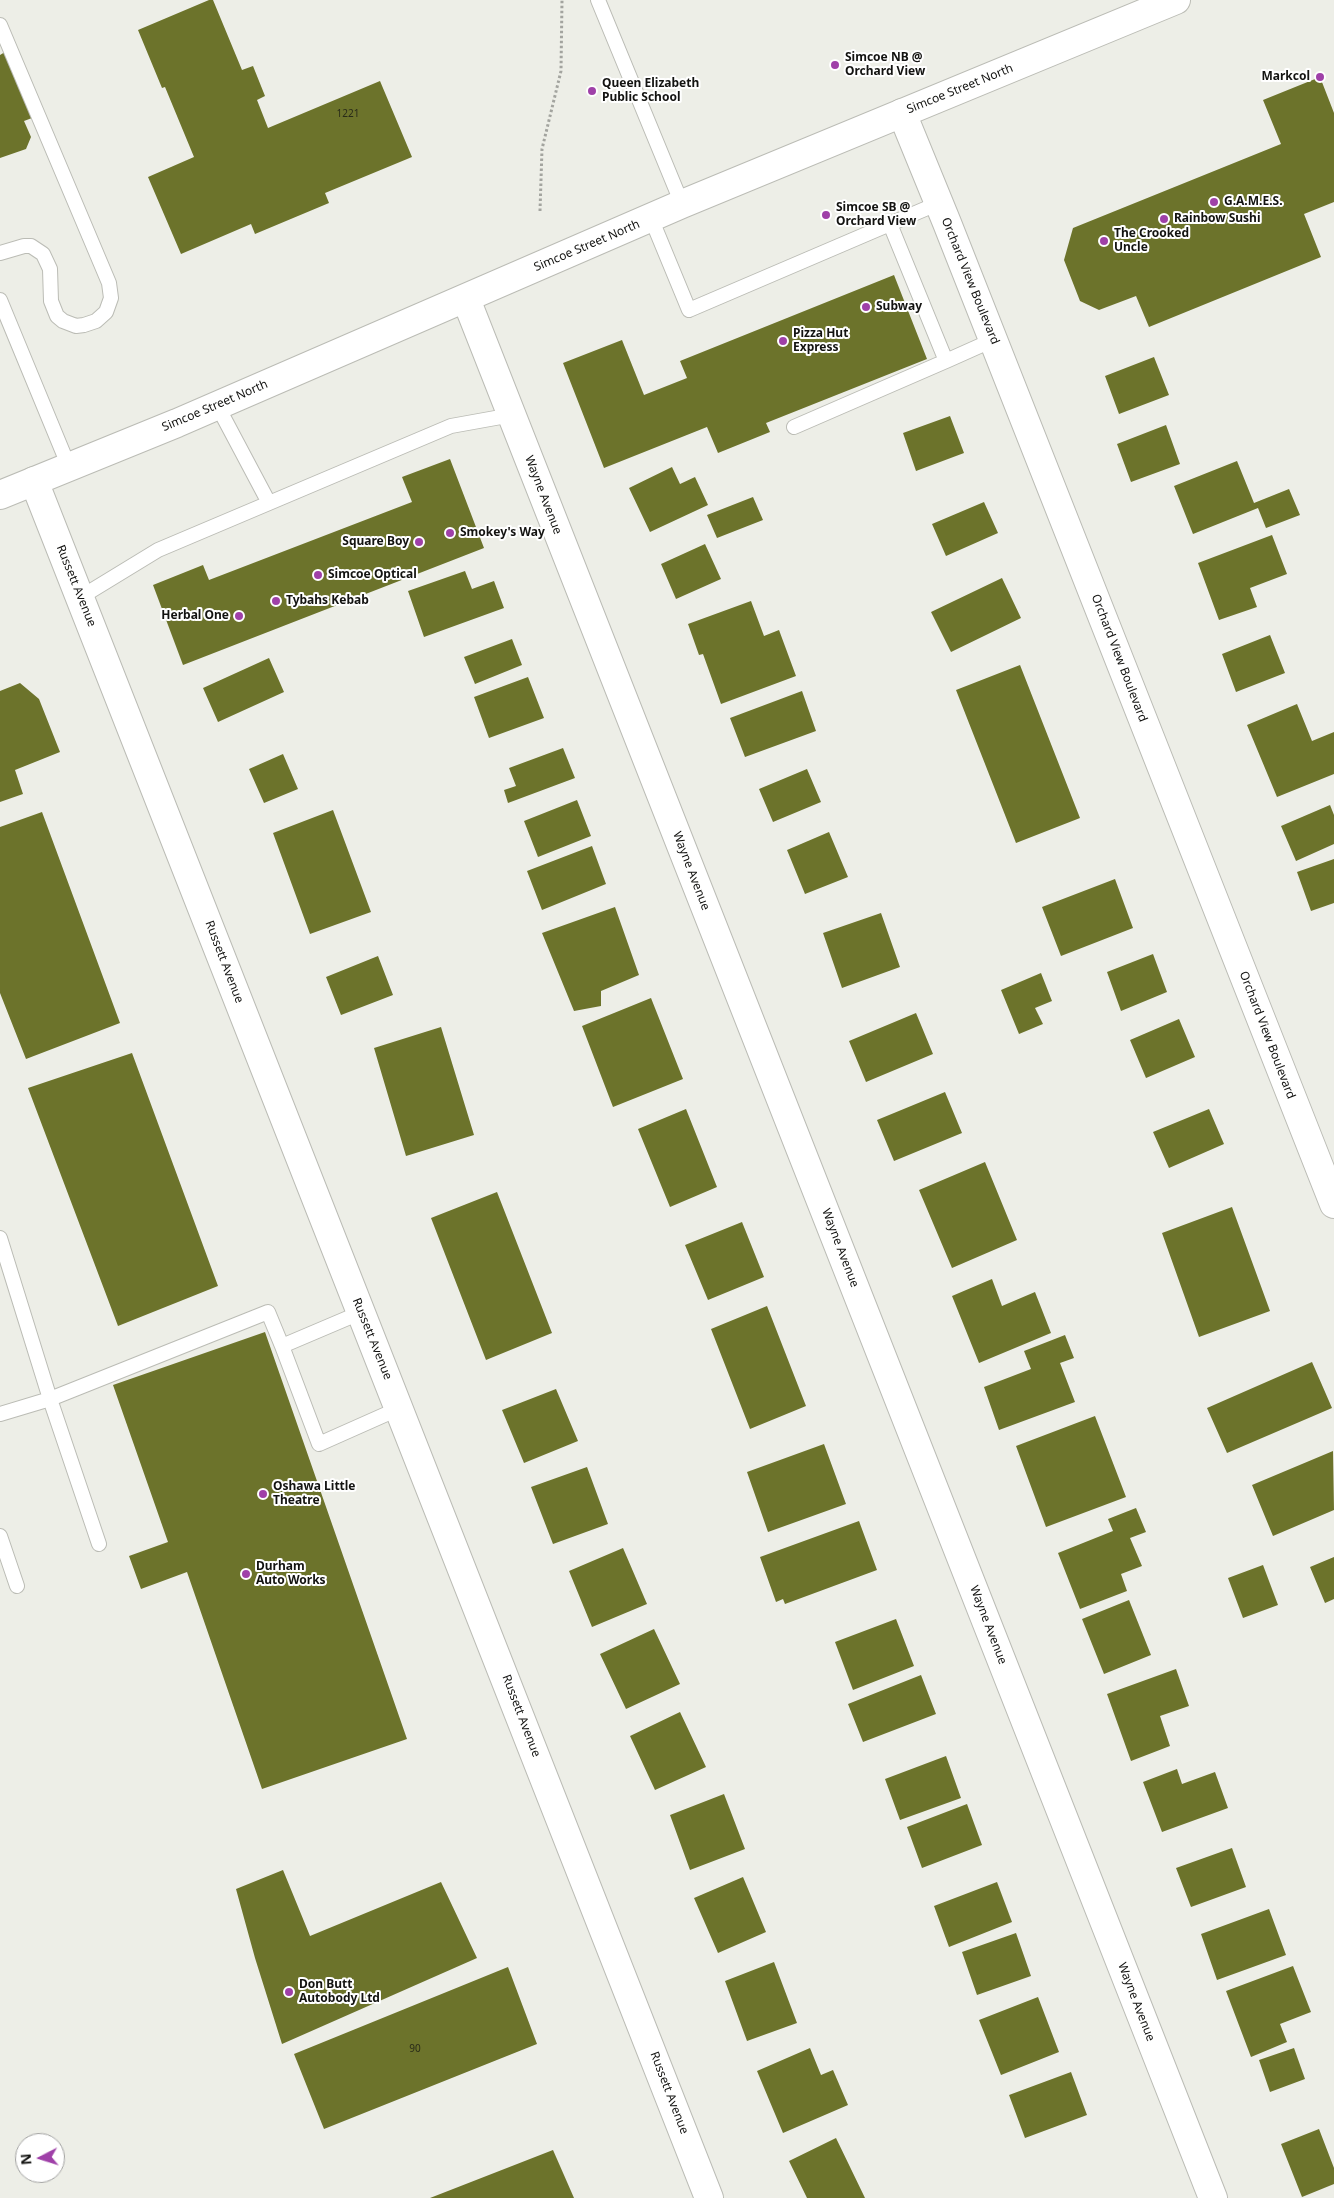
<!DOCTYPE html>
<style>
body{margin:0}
#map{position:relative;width:1334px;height:2198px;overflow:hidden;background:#edeee7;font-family:"Noto Sans",sans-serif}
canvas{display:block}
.north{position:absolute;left:15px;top:2133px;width:50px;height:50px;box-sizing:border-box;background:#fff;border:1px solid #a1a1a0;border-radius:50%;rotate:265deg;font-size:14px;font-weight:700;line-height:20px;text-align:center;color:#131311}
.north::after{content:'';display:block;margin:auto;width:18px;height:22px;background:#9f40a8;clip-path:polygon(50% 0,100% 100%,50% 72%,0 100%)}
</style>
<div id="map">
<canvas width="1334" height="2198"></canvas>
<div class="north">N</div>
</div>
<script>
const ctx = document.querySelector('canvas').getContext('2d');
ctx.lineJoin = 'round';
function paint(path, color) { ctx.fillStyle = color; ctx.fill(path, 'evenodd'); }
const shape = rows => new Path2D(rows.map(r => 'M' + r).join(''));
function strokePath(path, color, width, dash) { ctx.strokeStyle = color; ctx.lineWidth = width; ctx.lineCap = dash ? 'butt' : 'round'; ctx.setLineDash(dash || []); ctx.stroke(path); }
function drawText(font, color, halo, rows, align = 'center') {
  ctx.font = font + ' "Noto Sans",sans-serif'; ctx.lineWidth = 4; ctx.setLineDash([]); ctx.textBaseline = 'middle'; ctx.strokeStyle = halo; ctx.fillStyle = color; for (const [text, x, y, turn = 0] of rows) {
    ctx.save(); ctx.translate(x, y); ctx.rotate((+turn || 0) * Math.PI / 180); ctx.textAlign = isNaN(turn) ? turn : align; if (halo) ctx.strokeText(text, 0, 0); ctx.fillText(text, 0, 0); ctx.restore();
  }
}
const building = shape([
 [209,0,213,0,242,70,253,66,265,96,257,100,268,128,380,81,412,157,325,193,329,203,255,234,251,224,181,254,148,177,194,157,165,87,162,88,138,30],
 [5,52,32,118,24,121,31,137,26,149,0,158,0,55],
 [1320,77,1334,113,1334,202,1304,214,1321,257,1149,327,1136,296,1099,310,1080,301,1064,260,1073,228,1281,144,1263,100],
 [894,275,927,359,766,423,770,432,718,453,707,427,604,468,563,363,622,340,644,395,687,378,680,361],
 [1154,357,1169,395,1119,414,1105,376],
 [950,416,964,453,916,471,903,433],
 [1166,425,1180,464,1131,482,1117,444],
 [450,459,484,548,183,665,153,585,203,565,209,580,412,502,402,477],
 [1237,461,1254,503,1289,489,1300,515,1266,528,1258,508,1193,534,1174,486],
 [672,467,680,484,695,477,708,505,650,532,629,488],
 [753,497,763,520,717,538,707,515],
 [984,502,998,533,946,556,932,524],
 [1272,535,1287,574,1250,588,1257,607,1219,620,1198,563],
 [705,544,721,579,676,599,661,564],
 [465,571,472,589,494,581,504,608,424,637,408,591],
 [1002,578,1021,618,951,652,931,612],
 [751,601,764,636,779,630,796,676,721,704,703,654,699,655,688,624],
 [1270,635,1285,673,1236,692,1222,654],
 [512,639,522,665,475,684,464,657],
 [269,658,284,692,218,722,203,688],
 [1020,665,1080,818,1016,843,956,690],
 [528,677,544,718,489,738,474,697],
 [20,683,39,699,60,752,15,770,23,794,0,802,0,691],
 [802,691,816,731,745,757,730,718],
 [1297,704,1312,741,1334,732,1334,774,1277,797,1247,725],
 [563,748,575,778,508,803,504,790,516,786,509,768],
 [283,754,298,789,264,803,249,769],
 [807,769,821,802,773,822,759,789],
 [577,800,591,836,538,857,524,821],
 [1330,805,1334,815,1334,844,1296,861,1281,826],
 [333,810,371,912,310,934,273,833],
 [42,812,120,1023,26,1059,0,993,0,827],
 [829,832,848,877,805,894,787,850],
 [592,846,606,884,542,910,527,871],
 [1334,859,1334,903,1311,911,1297,872],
 [1115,879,1133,928,1061,956,1042,907],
 [615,907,639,975,601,991,601,1006,574,1011,542,933],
 [881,913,900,967,842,988,823,933],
 [1153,954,1167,992,1121,1011,1107,972],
 [378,956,393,995,341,1015,326,977],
 [1041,973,1052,1001,1035,1008,1043,1024,1019,1034,1001,990],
 [651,998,683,1079,613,1107,582,1026],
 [916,1013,933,1054,866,1082,849,1041],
 [1179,1019,1195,1057,1146,1078,1130,1040],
 [441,1027,474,1135,406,1156,374,1048],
 [132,1053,218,1286,118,1326,28,1088],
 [945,1092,962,1133,894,1161,877,1120],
 [686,1109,717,1187,670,1207,638,1129],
 [1209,1109,1224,1144,1169,1168,1153,1132],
 [985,1162,1017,1240,952,1268,919,1190],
 [497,1192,552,1333,486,1360,431,1218],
 [1232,1207,1270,1311,1199,1337,1162,1233],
 [742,1222,764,1277,708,1300,685,1245],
 [992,1279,1002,1306,1035,1292,1051,1333,979,1363,952,1296],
 [767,1306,806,1406,750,1429,711,1329],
 [265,1332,407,1739,262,1789,187,1572,141,1589,129,1556,168,1542,113,1385],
 [1065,1335,1074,1358,1060,1363,1075,1402,999,1430,984,1387,1031,1369,1024,1351],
 [1312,1362,1332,1408,1227,1453,1207,1408],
 [556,1389,578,1441,524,1463,502,1410],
 [1095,1416,1126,1497,1046,1527,1016,1446],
 [824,1444,846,1504,768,1532,747,1472],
 [1333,1451,1334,1510,1273,1536,1252,1485],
 [587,1467,608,1524,553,1544,531,1487],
 [1136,1508,1146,1532,1130,1538,1142,1566,1121,1574,1127,1591,1080,1609,1058,1553,1113,1531,1108,1519],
 [859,1521,877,1570,785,1604,783,1599,776,1602,760,1557],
 [623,1548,647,1604,592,1627,569,1571],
 [1334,1557,1334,1599,1325,1603,1310,1567],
 [1263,1565,1278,1605,1243,1618,1228,1578],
 [1129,1600,1151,1655,1104,1674,1082,1619],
 [896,1619,914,1666,853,1690,835,1642],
 [654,1629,680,1684,626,1709,600,1654],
 [1176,1669,1189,1706,1160,1716,1170,1746,1131,1761,1107,1694],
 [921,1675,936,1714,863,1742,848,1704],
 [680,1712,706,1767,655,1790,630,1736],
 [946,1756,961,1798,900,1820,885,1779],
 [1177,1769,1182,1784,1215,1772,1228,1808,1162,1832,1143,1782],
 [724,1794,745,1849,690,1870,670,1815],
 [967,1804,982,1845,922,1868,907,1827],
 [1232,1848,1246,1887,1191,1907,1176,1868],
 [283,1870,310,1936,441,1882,477,1958,282,2044,255,1958,236,1889],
 [743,1877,766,1932,718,1953,694,1898],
 [997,1882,1012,1922,949,1947,934,1906],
 [1269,1909,1286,1955,1217,1980,1201,1934],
 [1016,1933,1031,1976,977,1995,962,1952],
 [774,1962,797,2023,747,2041,725,1981],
 [1293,1966,1311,2012,1280,2024,1287,2042,1251,2057,1226,1991],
 [508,1967,537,2044,324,2129,294,2054],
 [1038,1997,1059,2052,1001,2075,979,2020],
 [810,2048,821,2075,833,2070,848,2105,783,2133,757,2071],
 [1294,2048,1305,2079,1270,2092,1259,2060],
 [1071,2072,1087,2115,1025,2138,1009,2095],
 [1319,2129,1334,2168,1334,2184,1302,2197,1281,2144],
 [836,2138,865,2198,807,2198,789,2161],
 [553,2150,574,2198,430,2198]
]);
const path = shape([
 [540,211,542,149,561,71,562,0]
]);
const service = shape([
 [598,0,682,204],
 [0,25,109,283,111,298,106,312,96,321,84,325,76,326,63,321,57,316,51,301,50,269,43,254,31,246,24,246,0,253],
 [651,218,689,310,939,203],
 [0,300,69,467],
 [946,361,993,340],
 [217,405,269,503],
 [794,427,946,361,890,224],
 [81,597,158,550,451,426,512,415],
 [0,1238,50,1399,268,1312,282,1346],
 [362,1312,282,1346,319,1444,400,1408],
 [0,1414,50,1399,99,1544],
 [0,1536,17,1586]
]);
const minor = shape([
 [902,113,947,223,1334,1204],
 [466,299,1213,2198],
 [34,481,709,2198]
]);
const secondary = shape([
 [0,495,177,423,682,204,1176,0]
]);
const markers = [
 [835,65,5,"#9f40a8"],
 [1320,77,5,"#9f40a8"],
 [592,91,5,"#9f40a8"],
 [1214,202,5,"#9f40a8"],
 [826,215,5,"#9f40a8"],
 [1164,219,5,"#9f40a8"],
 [1104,241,5,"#9f40a8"],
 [866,307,5,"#9f40a8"],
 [783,341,5,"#9f40a8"],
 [450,533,5,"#9f40a8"],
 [419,542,5,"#9f40a8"],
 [318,575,5,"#9f40a8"],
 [276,601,5,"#9f40a8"],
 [239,616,5,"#9f40a8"],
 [263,1494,5,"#9f40a8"],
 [246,1574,5,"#9f40a8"],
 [289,1992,5,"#9f40a8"]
];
const numberNames = [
 ["1221",348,114],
 ["90",415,2049]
];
const poiNames = [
 ["Simcoe NB @",845,58],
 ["Orchard View",845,72],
 ["Markcol",1310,77,"right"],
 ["Queen Elizabeth",602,84],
 ["Public School",602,98],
 ["G.A.M.E.S.",1224,202],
 ["Simcoe SB @",836,208],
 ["Orchard View",836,222],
 ["Rainbow Sushi",1174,219],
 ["The Crooked",1114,234],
 ["Uncle",1114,248],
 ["Subway",876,307],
 ["Pizza Hut",793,334],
 ["Express",793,348],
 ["Smokey's Way",460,533],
 ["Square Boy",409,542,"right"],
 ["Simcoe Optical",328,575],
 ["Tybahs Kebab",286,601],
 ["Herbal One",229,616,"right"],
 ["Oshawa Little",273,1487],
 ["Theatre",273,1501],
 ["Durham",256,1567],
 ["Auto Works",256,1581],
 ["Don Butt",299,1985],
 ["Autobody Ltd",299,1999]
];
const streetNames = [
 ["Simcoe Street North",960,89,-22],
 ["Simcoe Street North",587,246,-23],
 ["Orchard View Boulevard",970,281,68],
 ["Simcoe Street North",215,406,-23],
 ["Wayne Avenue",543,495,69],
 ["Russett Avenue",76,586,68],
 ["Orchard View Boulevard",1119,658,69],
 ["Wayne Avenue",691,871,69],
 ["Russett Avenue",224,962,69],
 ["Orchard View Boulevard",1267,1035,69],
 ["Wayne Avenue",840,1248,69],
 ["Russett Avenue",372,1339,68],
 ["Wayne Avenue",988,1625,69],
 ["Russett Avenue",521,1716,69],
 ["Wayne Avenue",1136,2002,69],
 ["Russett Avenue",669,2093,69]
];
paint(building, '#6c732b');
strokePath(service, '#bbbcb5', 16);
strokePath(minor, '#bbbcb5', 30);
strokePath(secondary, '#bbbcb5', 30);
strokePath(path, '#a3a49f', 3, [2.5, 2.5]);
strokePath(service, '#fff', 14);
strokePath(minor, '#fff', 28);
strokePath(secondary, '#fff', 28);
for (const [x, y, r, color] of markers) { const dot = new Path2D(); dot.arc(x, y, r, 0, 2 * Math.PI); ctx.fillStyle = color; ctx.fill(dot); strokePath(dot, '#fff', 2); }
drawText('10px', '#292b18', null, numberNames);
drawText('bold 12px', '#131311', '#fff', poiNames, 'left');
drawText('12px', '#131311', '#fff', streetNames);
</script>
